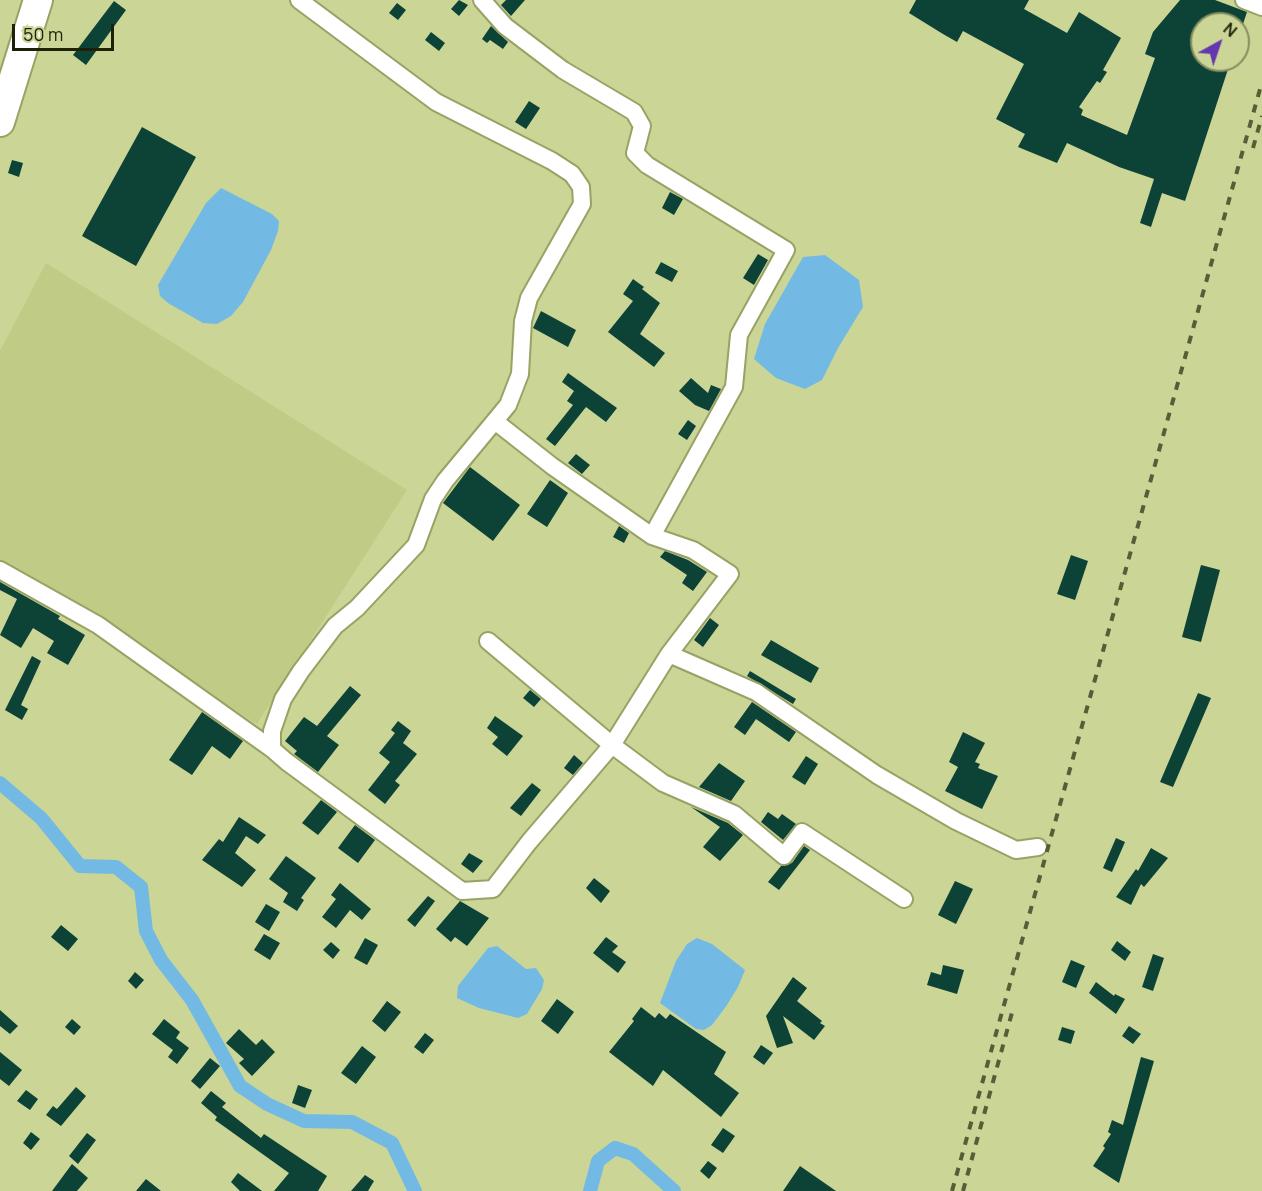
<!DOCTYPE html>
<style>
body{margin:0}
#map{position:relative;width:1262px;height:1191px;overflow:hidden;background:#cad596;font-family:Manrope,sans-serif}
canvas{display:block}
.north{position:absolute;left:1190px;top:12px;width:60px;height:60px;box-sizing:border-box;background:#cad596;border:2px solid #858d5d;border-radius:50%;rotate:40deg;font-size:16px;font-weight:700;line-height:24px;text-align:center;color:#1e2108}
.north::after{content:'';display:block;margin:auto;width:21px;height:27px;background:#6537af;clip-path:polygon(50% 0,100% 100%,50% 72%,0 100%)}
.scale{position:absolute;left:12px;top:24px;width:102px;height:27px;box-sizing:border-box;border:3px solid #1e2108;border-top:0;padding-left:8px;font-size:18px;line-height:21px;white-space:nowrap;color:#1e2108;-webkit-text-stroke:4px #cad596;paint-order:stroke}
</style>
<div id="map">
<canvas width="1262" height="1191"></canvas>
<div class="north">N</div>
<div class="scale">50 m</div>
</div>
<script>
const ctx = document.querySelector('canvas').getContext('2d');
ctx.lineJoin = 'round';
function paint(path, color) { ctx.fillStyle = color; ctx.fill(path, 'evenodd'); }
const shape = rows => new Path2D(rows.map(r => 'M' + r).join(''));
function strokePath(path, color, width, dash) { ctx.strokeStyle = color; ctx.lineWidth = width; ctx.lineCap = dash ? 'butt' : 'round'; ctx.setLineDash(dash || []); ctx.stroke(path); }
const built = shape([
 [46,263,407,490,257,724,0,563,0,351]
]);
const water = shape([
 [221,188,272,214,279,221,278,231,271,250,243,302,231,316,217,324,203,323,168,303,160,296,158,285,206,203],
 [825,255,859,280,863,307,838,348,822,380,805,389,776,378,754,359,765,324,803,257],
 [697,938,712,944,745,970,738,987,727,1005,712,1025,704,1030,696,1029,660,1003,676,961,687,944],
 [497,946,526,969,536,968,544,980,542,989,527,1014,518,1018,479,1008,457,998,458,986,488,948]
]);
const canal = shape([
 [0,783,41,818,80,866,116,867,141,887,146,931,161,960,192,1000,240,1086,267,1104,304,1121,352,1122,392,1143,415,1191],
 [590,1191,598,1161,615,1148,633,1154,674,1191]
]);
const building = shape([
 [459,0,468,5,459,16,451,9],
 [506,0,525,0,511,16,501,5],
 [916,0,1029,0,1024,9,1067,33,1079,12,1121,38,1103,70,1107,72,1100,83,1097,81,1079,107,1083,110,1081,115,1127,135,1155,58,1145,54,1153,32,1180,0,1215,0,1247,12,1243,24,1202,24,1202,60,1231,60,1185,201,1162,193,1151,227,1140,223,1154,179,1119,167,1067,143,1057,163,1018,147,1025,134,996,119,1024,64,963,31,957,42,943,34,909,13],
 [114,1,126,10,86,65,73,55],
 [397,3,406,10,398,20,389,13],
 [491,26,508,42,503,49,490,40,487,43,482,39],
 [431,32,445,43,439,51,425,40],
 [529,101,540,108,526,129,515,122],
 [142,127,196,157,136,266,82,236],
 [12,160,23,163,19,177,8,173],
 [670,192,683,199,674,215,662,208],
 [758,254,768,260,754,285,743,278],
 [661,262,678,271,672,282,655,273],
 [633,279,644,287,642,289,660,303,640,334,665,353,654,367,608,332,633,301,623,294],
 [541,311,576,330,568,347,533,328],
 [568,373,617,408,606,422,586,407,555,446,546,439,573,405,567,401,574,391,562,382],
 [691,378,708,393,711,385,721,389,709,411,695,405,679,391],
 [688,420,696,426,687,440,678,434],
 [576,454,590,465,582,474,568,463],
 [470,467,520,505,493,541,443,503],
 [550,480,568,493,547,527,527,514],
 [619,526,629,533,624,543,613,537],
 [665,551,688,560,707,572,693,591,682,583,687,575,660,557],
 [1071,555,1088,561,1075,600,1057,594],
 [1201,565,1220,570,1201,642,1182,637],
 [0,582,60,616,58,619,85,635,68,665,47,653,54,641,33,628,21,648,0,635,17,599,0,590],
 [710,618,719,625,703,647,694,640],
 [771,640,819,668,811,683,761,655],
 [32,656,41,661,21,705,28,709,22,720,5,710],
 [750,671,796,699,793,704,747,676],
 [350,686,361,695,327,736,339,745,318,772,294,754,297,751,285,741,304,717,317,726],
 [530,690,541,699,534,707,523,698],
 [1198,693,1211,698,1173,787,1160,782],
 [752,702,796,732,789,742,756,719,745,735,734,727],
 [202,712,243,741,230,759,212,746,192,775,169,760],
 [495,716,523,736,507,756,492,744,498,737,487,728],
 [398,721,411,731,403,743,417,754,395,781,400,785,385,804,368,790,390,762,379,753,395,733,391,730],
 [963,732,985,743,975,762,980,764,978,768,998,776,982,809,945,791,958,767,949,762],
 [574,755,583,763,573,775,564,768],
 [806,756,818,764,805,785,792,777],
 [719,763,745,781,731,801,699,787],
 [532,783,541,790,521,816,510,808],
 [321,800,337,812,318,835,302,823],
 [691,807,728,823,743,835,720,861,703,847,720,827],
 [768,812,778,819,782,814,796,824,783,840,761,822],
 [239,817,266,835,258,844,246,836,235,853,256,870,242,887,202,860,219,839,223,842],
 [355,825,375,840,358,863,338,848],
 [1116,838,1125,842,1112,872,1103,868],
 [804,846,810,850,779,890,768,882,781,866,792,863],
 [1151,848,1168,858,1144,887,1141,884,1131,905,1116,897,1136,869,1138,871],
 [469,853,483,861,473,873,461,864],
 [286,856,316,878,301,898,304,900,297,911,283,902,288,893,269,879],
 [594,878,610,891,601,903,586,888],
 [955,881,973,889,956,924,938,915],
 [340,883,371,909,362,920,350,910,336,928,322,917,336,899,331,895],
 [428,896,435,901,415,927,407,920],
 [460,901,489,918,467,946,455,937,451,942,436,929],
 [266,904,280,912,269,931,255,922],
 [61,925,78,939,68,951,51,937],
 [264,934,280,943,270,960,254,950],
 [606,937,618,946,612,952,626,962,618,973,593,953],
 [365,938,378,945,367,965,354,958],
 [1117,941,1131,952,1125,961,1111,950],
 [331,942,340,950,333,959,323,950],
 [1153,954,1164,958,1153,991,1142,987],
 [1071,960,1085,966,1076,988,1062,982],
 [943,965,964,970,957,994,927,985,931,972,941,975],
 [135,972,144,980,136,989,128,981],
 [793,977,807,988,797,1001,822,1021,820,1023,825,1026,814,1040,783,1016,793,1043,777,1048,766,1016],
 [1096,982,1114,996,1115,994,1125,999,1116,1014,1089,993],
 [557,999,574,1012,558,1034,541,1021],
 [387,1001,401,1012,385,1032,372,1021],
 [641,1007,655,1018,659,1013,666,1019,670,1014,726,1052,714,1074,739,1093,721,1117,663,1070,653,1086,609,1052,634,1021,632,1019],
 [0,1010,18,1026,10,1034,0,1026],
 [72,1019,81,1027,74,1035,65,1027],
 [164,1019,180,1032,176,1038,189,1048,177,1064,168,1057,173,1050,152,1034],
 [1129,1026,1141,1034,1133,1044,1122,1036],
 [1062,1027,1075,1031,1071,1044,1058,1040],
 [239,1029,256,1045,262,1039,275,1052,252,1076,239,1063,244,1059,226,1043],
 [425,1033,434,1040,423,1054,414,1047],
 [761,1045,773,1053,764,1065,753,1057],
 [362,1046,376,1057,356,1084,341,1073],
 [0,1052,22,1070,9,1086,0,1079],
 [1141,1057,1154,1061,1119,1183,1093,1166,1105,1148,1103,1146,1111,1134,1108,1132,1112,1120,1123,1125],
 [210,1058,220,1066,200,1089,191,1081],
 [298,1085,312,1090,305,1108,292,1103],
 [76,1087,86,1096,61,1126,46,1115,53,1106,57,1109],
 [26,1090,38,1099,30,1110,17,1101],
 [211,1091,226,1103,222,1107,261,1138,264,1134,327,1176,318,1191,274,1191,289,1173,215,1120,217,1117,201,1103],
 [723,1128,735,1136,723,1153,711,1145],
 [31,1132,40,1139,31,1150,23,1143],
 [87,1133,96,1140,78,1164,69,1156],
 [708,1161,717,1168,709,1179,700,1171],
 [72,1164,88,1178,77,1191,52,1191],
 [800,1166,836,1191,783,1191],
 [238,1173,262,1191,240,1191,231,1182],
 [365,1175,374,1181,368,1191,351,1191],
 [146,1179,161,1191,136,1191]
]);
const street = shape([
 [299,0,436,102,552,161,572,174,581,187,582,204,529,298,523,321,520,374,508,405,445,481,433,499,416,545,357,608,335,626,301,671,283,699,272,731,272,749,287,762,462,891,493,889,529,842,612,745,488,641],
 [482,0,505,26,563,70,634,112,642,126,635,153,647,165,786,250,739,335,734,387,652,536,693,550,730,574,669,654,756,692,877,775,956,821,1016,850,1038,847],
 [1244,0,1262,7],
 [496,422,552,466,652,536],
 [0,570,98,625,272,749],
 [669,654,612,745,663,783,734,814,784,856,802,832,904,899]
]);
const highway = shape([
 [0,122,38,0]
]);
const rail = shape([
 [1253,148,1262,116],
 [952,1191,1262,82],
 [963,1191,1013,1009]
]);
paint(built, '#c0cc85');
paint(water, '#72bae4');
strokePath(canal, '#72bae4', 14);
paint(building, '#0d4237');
strokePath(street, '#98a264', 20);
strokePath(highway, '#98a264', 32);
strokePath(street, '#fff', 16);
strokePath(highway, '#fff', 28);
strokePath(rail, '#585d37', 4, [8, 8]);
</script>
